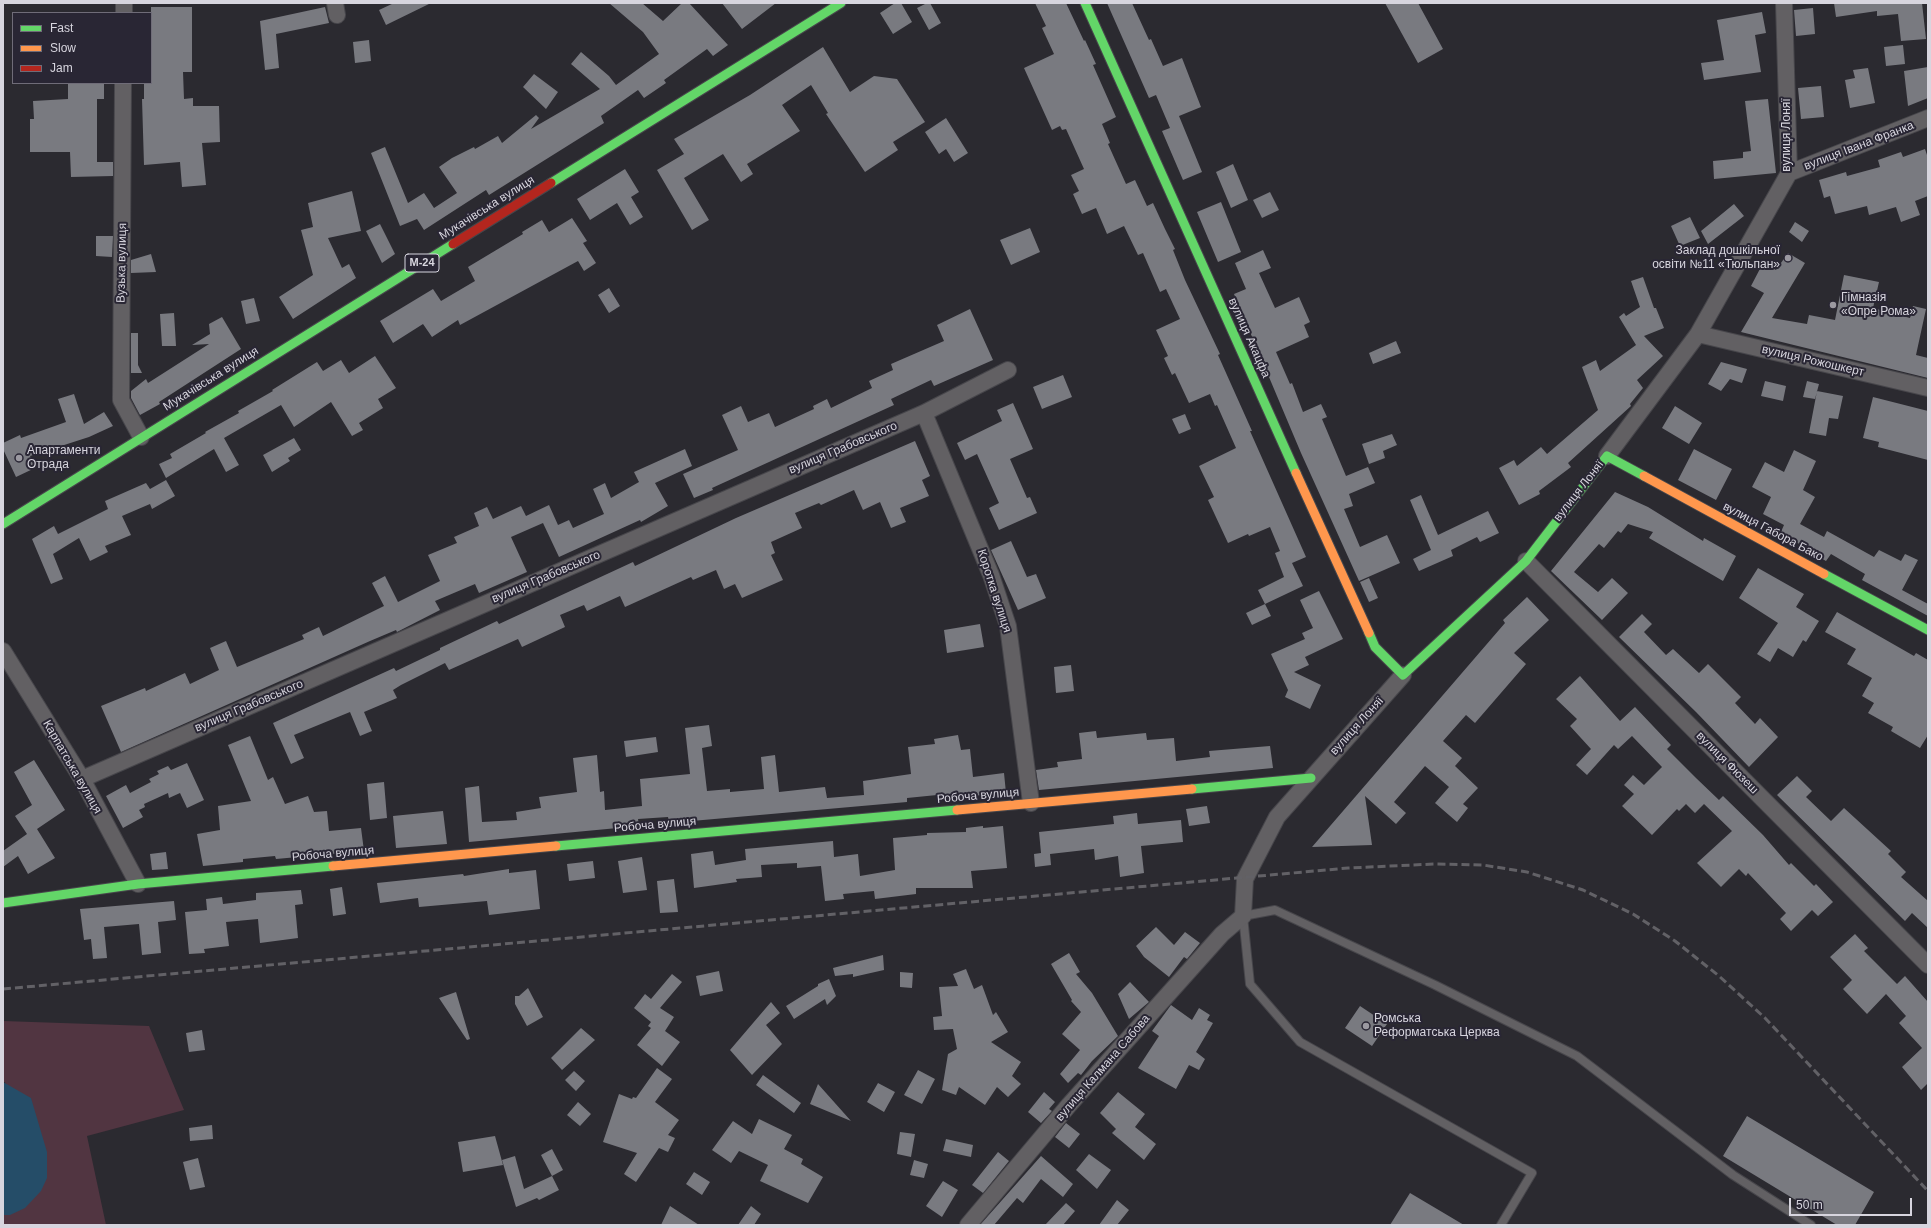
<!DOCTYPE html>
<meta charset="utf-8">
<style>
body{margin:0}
#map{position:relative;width:1931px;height:1228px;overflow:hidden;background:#2b2a30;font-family:Helvetica,sans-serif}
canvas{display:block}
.frame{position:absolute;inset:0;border:4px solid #d7d5de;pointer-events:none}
.legend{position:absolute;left:12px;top:12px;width:140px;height:72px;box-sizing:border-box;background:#292634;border:1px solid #6f6c78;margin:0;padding:5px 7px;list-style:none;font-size:12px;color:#d7d5de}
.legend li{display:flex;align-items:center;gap:8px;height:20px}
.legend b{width:20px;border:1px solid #6f6c78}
.scale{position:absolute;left:1789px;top:1198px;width:123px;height:18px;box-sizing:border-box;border:2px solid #d7d5de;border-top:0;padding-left:5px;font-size:12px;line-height:14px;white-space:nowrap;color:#d7d5de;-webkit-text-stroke:3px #292634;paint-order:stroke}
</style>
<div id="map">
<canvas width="1931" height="1228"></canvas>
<div class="frame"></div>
<ul class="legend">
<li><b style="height:5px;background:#63d668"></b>Fast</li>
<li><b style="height:5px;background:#ff974d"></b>Slow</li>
<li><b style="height:5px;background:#b3261e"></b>Jam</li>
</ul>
<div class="scale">50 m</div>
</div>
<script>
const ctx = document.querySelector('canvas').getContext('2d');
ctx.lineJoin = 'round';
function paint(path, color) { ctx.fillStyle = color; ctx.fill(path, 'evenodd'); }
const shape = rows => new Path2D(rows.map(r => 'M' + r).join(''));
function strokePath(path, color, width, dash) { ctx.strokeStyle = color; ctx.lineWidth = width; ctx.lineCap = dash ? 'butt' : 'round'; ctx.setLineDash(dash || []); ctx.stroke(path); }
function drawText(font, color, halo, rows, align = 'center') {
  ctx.font = font + ' Helvetica,sans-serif'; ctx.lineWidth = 4; ctx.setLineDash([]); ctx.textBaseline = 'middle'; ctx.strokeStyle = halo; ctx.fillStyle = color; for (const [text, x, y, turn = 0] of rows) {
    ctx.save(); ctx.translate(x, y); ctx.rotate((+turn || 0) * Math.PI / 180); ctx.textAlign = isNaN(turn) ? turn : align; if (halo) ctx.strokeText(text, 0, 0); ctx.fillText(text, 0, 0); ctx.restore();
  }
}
const green = shape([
 [3,1021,149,1026,184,1110,87,1136,106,1225,3,1225,3,1215,10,1215,5,1082,3,1082]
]);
const water = shape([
 [3,1082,31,1098,47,1152,47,1178,41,1191,25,1208,10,1215,3,1215]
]);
const building = shape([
 [394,3,431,3,386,25,379,10],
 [609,3,642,3,663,21,682,3,689,3,728,45,713,56,707,49,664,80,666,83,644,98,638,90,601,116,604,123,489,195,486,190,424,230,417,219,400,226,371,153,385,147,408,203,424,193,434,208,457,193,439,167,452,158,474,147,475,149,498,136,502,143,536,115,539,118,531,129,600,89,571,64,581,52,609,76,616,85,659,54,643,32],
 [722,3,776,3,742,29],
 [895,3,901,3,912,22,893,34,880,13],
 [927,3,930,3,941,23,929,30,917,8],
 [1035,3,1066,3,1084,41,1085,40,1096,64,1093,65,1116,117,1102,124,1110,143,1108,144,1126,184,1135,180,1147,206,1153,203,1165,229,1175,249,1173,250,1185,280,1220,354,1218,355,1252,431,1250,431,1306,557,1292,563,1303,586,1265,604,1258,590,1284,577,1275,553,1280,551,1270,527,1249,536,1248,534,1228,543,1208,500,1214,497,1199,466,1236,448,1217,405,1215,406,1210,394,1189,403,1175,373,1172,375,1164,358,1168,356,1156,330,1180,319,1166,289,1160,292,1143,253,1138,255,1124,226,1107,234,1096,208,1082,214,1073,194,1079,191,1071,175,1084,169,1066,129,1062,130,1060,126,1052,130,1024,68,1054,54,1042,28,1046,26],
 [1107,3,1132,3,1149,40,1151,39,1163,66,1182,58,1201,107,1179,116,1202,172,1183,180,1162,131,1170,128,1156,95,1149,98],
 [1385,3,1418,3,1443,49,1418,63],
 [1834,3,1922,3,1926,39,1901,41,1898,14,1877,16,1877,11,1836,17],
 [151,7,192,7,192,72,183,72,184,99,193,98,193,106,219,106,220,142,202,143,206,185,182,187,180,162,144,165,142,99,144,99,144,83,151,83],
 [325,7,329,23,276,34,279,68,265,70,260,21],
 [1813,8,1815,34,1796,36,1794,10],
 [1762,12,1766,33,1755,35,1761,72,1704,80,1701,63,1724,60,1717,20],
 [369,40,371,61,355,63,353,42],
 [1903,45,1905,64,1886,66,1884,47],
 [823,47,850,92,874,76,897,79,925,122,893,142,898,150,865,172,826,114,828,113,811,85,782,105,800,131,747,164,753,174,741,182,723,154,684,178,709,220,692,230,657,170,684,154,674,139,750,95],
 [1928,67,1928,98,1908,106,1904,71],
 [1868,68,1875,103,1850,108,1845,80,1855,78,1853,70],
 [534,74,558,92,546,109,523,87],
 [68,83,104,83,104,99,97,99,97,162,113,162,113,176,71,177,70,152,30,152,30,119,34,119,33,101,68,99],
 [1821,86,1824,117,1801,119,1798,88],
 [1768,99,1776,173,1714,179,1713,161,1743,158,1743,152,1751,151,1745,101],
 [946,118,968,153,954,162,946,149,939,154,925,132],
 [1925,149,1928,158,1928,196,1915,201,1920,215,1901,222,1896,207,1869,215,1867,206,1835,214,1830,196,1824,198,1819,180,1846,172,1847,176,1880,167,1878,160,1901,152,1903,157],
 [1233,164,1248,200,1231,208,1216,172],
 [625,169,639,192,631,197,643,217,630,225,617,203,590,220,577,199],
 [352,191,361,231,328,238,342,268,349,264,356,278,293,319,279,297,313,275,301,230,313,227,308,203],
 [1270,192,1279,210,1262,218,1253,200],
 [1221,202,1241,252,1218,262,1197,212],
 [1734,204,1744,216,1708,244,1701,231],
 [1690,217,1700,238,1680,246,1671,226],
 [572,218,587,241,583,243,596,263,584,271,578,261,460,325,458,320,432,337,423,324,393,343,380,321,433,289,441,301,475,281,468,267,523,234,522,232,542,220,549,232],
 [1795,222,1809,231,1802,242,1789,232],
 [380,224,395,254,382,263,366,231],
 [1030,228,1040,252,1011,265,1000,240],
 [96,236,113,236,112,257,96,256],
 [1263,250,1271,268,1259,273,1275,308,1299,297,1310,322,1304,325,1309,337,1276,352,1290,384,1292,383,1303,412,1321,404,1327,417,1322,419,1346,476,1368,467,1375,483,1349,494,1353,506,1344,509,1360,547,1387,535,1400,563,1359,581,1301,453,1234,294,1246,289,1235,263],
 [1788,253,1805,263,1772,318,1807,324,1809,315,1835,320,1844,275,1879,282,1873,308,1910,318,1913,306,1926,309,1916,355,1928,358,1928,378,1741,332,1764,293,1751,286,1763,263,1776,270],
 [151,254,156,272,131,273,131,260],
 [1643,277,1654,308,1656,308,1664,328,1644,336,1663,356,1637,380,1643,388,1630,404,1631,406,1568,463,1571,467,1539,491,1540,494,1519,505,1499,468,1514,460,1517,466,1541,447,1547,454,1598,410,1582,367,1596,360,1600,371,1636,345,1619,317,1624,313,1626,316,1640,307,1631,281],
 [609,288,620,306,609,313,598,295],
 [254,298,260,321,246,324,241,301],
 [970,309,993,360,934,386,931,380,891,399,894,405,712,488,713,490,694,498,683,474,738,450,722,415,741,406,748,422,769,413,775,427,814,409,813,406,827,399,831,408,872,388,869,381,893,370,891,364,944,341,937,325],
 [174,313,176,346,162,346,160,314],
 [222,317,241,349,159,402,160,404,140,415,131,398,131,391,146,379,148,383,209,344,192,345,210,334,209,324],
 [131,333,138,333,138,365,142,373,131,373],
 [1396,341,1401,353,1373,364,1369,353],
 [375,356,396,388,378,399,383,408,359,423,363,430,352,436,331,402,294,427,281,405,224,438,239,465,226,472,214,449,166,478,159,464,172,458,170,454,206,433,205,432,239,413,238,411,273,391,272,390,317,362,323,371,341,360,349,373],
 [1721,362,1747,369,1742,383,1730,379,1721,391,1708,384],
 [1063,375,1072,397,1042,409,1033,387],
 [1765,381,1786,386,1783,401,1761,396],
 [1807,381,1819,384,1815,399,1803,397],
 [1817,391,1843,396,1838,419,1829,418,1826,436,1809,433],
 [74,394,84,424,104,412,113,426,89,437,30,456,35,468,16,477,3,449,3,443,20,435,21,438,66,422,58,399],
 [1873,397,1928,411,1928,460,1878,447,1879,442,1863,438],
 [1013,403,1033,449,1010,459,1027,498,1030,497,1037,513,999,530,989,508,999,503,977,454,965,460,957,443,1002,421,997,410],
 [1675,406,1702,423,1689,444,1662,428],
 [1185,414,1191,429,1179,434,1172,419],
 [1392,434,1397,445,1383,451,1385,458,1369,464,1362,444],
 [294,438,301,450,288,458,290,461,272,472,263,455],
 [915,441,930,476,922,480,929,496,900,508,906,522,891,528,880,502,863,510,854,490,821,505,819,503,795,513,802,528,771,542,775,553,771,555,783,580,742,598,735,584,724,589,716,570,693,580,691,577,625,607,620,596,587,611,584,605,560,615,565,627,522,647,518,639,449,670,445,663,401,685,393,690,397,698,364,712,372,731,360,736,350,712,294,735,304,758,291,764,273,723,394,668,396,671,440,650,440,648,497,621,499,624,633,562,635,566,736,518],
 [685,449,692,466,655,483,668,506,641,522,640,520,559,557,543,523,511,537,527,572,479,593,475,584,435,601,440,610,397,632,396,630,370,641,121,752,101,706,145,688,146,691,185,673,190,684,219,670,210,648,226,641,237,667,304,639,302,635,319,627,323,636,384,606,372,583,385,576,398,602,440,581,428,555,457,543,454,537,479,526,474,513,487,507,493,519,521,506,526,516,549,505,558,525,569,520,573,528,604,514,593,489,605,483,611,498,639,482,634,472],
 [1694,449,1732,469,1716,500,1678,480],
 [1794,450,1816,461,1803,490,1815,497,1800,524,1824,537,1827,531,1874,557,1879,550,1901,561,1905,554,1918,560,1902,590,1928,604,1928,616,1862,580,1865,574,1831,554,1826,561,1814,554,1815,552,1780,534,1784,525,1763,514,1771,497,1752,487,1765,462,1784,472],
 [166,480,175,496,152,509,150,504,122,516,131,535,105,546,108,552,90,561,79,538,53,554,63,579,51,584,32,539,54,526,58,534,108,509,105,501,146,483,150,489],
 [1615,492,1648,507,1703,541,1704,538,1736,556,1723,581,1649,538,1653,532,1628,524,1621,533,1618,531,1604,548,1599,544,1574,572,1598,592,1612,578,1628,593,1602,620,1551,571],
 [1421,495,1438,535,1488,511,1499,533,1480,542,1477,537,1451,550,1453,556,1419,571,1413,559,1431,550,1410,500],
 [1011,541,1027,577,1036,574,1046,598,1018,610,991,550],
 [1758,568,1804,594,1796,607,1819,621,1806,642,1803,640,1793,657,1778,648,1770,662,1757,654,1778,623,1739,598],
 [1369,578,1378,598,1369,602,1360,582],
 [1319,591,1343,639,1305,657,1309,665,1294,672,1321,685,1310,709,1285,697,1288,690,1271,654,1305,639,1302,633,1313,628,1300,600],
 [1527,597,1549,620,1514,653,1526,664,1475,723,1466,715,1443,741,1462,758,1455,766,1478,788,1463,804,1468,808,1457,822,1435,803,1449,787,1425,766,1394,802,1406,813,1396,824,1365,796,1372,845,1312,847,1505,623,1503,620],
 [1265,604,1271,616,1252,625,1246,613],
 [1837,612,1914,656,1916,653,1928,660,1928,735,1920,748,1891,731,1893,727,1868,713,1874,703,1862,696,1872,678,1847,664,1856,649,1825,632],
 [1642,614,1652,624,1644,632,1666,655,1673,649,1699,673,1708,664,1741,697,1735,703,1755,724,1760,718,1778,737,1749,767,1696,712,1619,637],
 [980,624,984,647,947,653,944,630],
 [1071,665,1074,691,1056,693,1054,667],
 [1580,676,1620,721,1635,707,1671,745,1667,749,1696,778,1719,800,1723,796,1763,835,1789,865,1791,863,1814,886,1816,884,1833,902,1818,916,1812,910,1791,931,1780,919,1786,913,1748,873,1746,876,1739,869,1721,887,1697,863,1732,831,1704,804,1695,813,1686,804,1679,811,1677,809,1652,835,1622,806,1634,794,1624,785,1633,775,1644,785,1662,767,1632,736,1618,749,1614,745,1587,775,1576,765,1591,749,1570,726,1577,719,1556,699],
 [709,725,712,746,702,748,707,791,730,789,730,792,764,789,761,757,775,755,779,792,825,787,827,798,864,795,863,781,911,774,908,747,935,744,934,739,958,735,961,750,970,749,973,777,1004,773,1006,793,938,799,937,795,907,798,907,802,669,823,668,817,638,819,639,826,469,842,465,788,479,786,482,822,517,820,516,812,541,808,539,797,577,792,573,758,597,755,600,792,604,791,605,810,642,806,640,779,690,774,685,728],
 [1096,731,1097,738,1146,733,1147,740,1174,738,1176,761,1210,757,1209,751,1270,746,1273,768,1039,790,1036,770,1058,767,1057,762,1082,759,1079,733],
 [250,736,268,780,273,777,285,804,308,796,314,812,327,811,329,831,361,828,364,851,276,859,275,856,243,859,243,862,203,866,197,834,220,830,218,806,251,801,228,745],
 [656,737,658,752,626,757,624,741],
 [34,760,65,810,37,829,55,858,28,874,18,856,3,867,3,851,27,834,15,816,32,805,14,772],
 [187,763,204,800,187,808,180,793,169,798,168,793,144,804,145,807,139,810,143,817,123,828,106,796,126,785,130,793,151,782,149,779,159,774,157,771,168,766,171,770],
 [1797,776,1812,791,1806,797,1831,821,1844,808,1891,851,1888,854,1906,872,1901,877,1928,901,1928,928,1912,913,1905,921,1777,795],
 [384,782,387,818,370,820,367,784],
 [1207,806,1210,823,1189,826,1186,809],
 [443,811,447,844,396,848,393,816],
 [1137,813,1138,824,1181,820,1183,842,1141,846,1144,873,1120,877,1118,856,1095,860,1094,849,1050,854,1051,865,1035,867,1034,854,1041,853,1039,832,1114,824,1113,816],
 [983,826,983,828,1003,826,1007,868,971,871,973,888,916,888,916,894,875,899,874,891,843,894,844,899,825,901,821,866,797,868,797,863,761,865,762,877,736,879,737,882,694,888,691,854,713,851,715,865,746,860,745,849,833,841,834,857,858,854,860,876,895,870,893,838,927,835,927,833,966,832,966,828],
 [166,852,168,869,152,870,150,854],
 [642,857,647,890,623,893,618,861],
 [593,861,595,878,569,881,567,864],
 [509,869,509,873,536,870,540,909,489,915,487,901,419,907,418,898,380,903,377,883,463,874,464,876],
 [674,879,678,912,660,913,657,881],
 [342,887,346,914,333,916,330,889],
 [301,890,303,904,295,905,298,938,260,943,258,919,226,922,229,946,204,949,205,953,189,954,185,912,207,910,206,899,222,897,223,904,256,900,256,893],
 [174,901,176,920,158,922,161,953,142,955,139,924,104,927,107,958,93,959,91,939,84,940,80,909],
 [1156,927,1174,945,1185,932,1200,943,1187,959,1184,957,1169,977,1144,957,1136,946],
 [1855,934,1868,948,1864,951,1897,984,1905,976,1928,1002,1928,1083,1921,1090,1902,1067,1922,1048,1899,1023,1906,1016,1886,994,1867,1014,1843,989,1852,980,1830,957],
 [1069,953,1080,972,1076,974,1092,993,1118,1036,1092,1061,1081,1075,1078,1073,1068,1083,1060,1074,1080,1050,1062,1034,1081,1012,1071,1001,1072,1000,1051,964],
 [883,955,884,970,853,977,853,974,835,976,833,968],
 [966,969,974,989,982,985,993,1015,996,1012,1008,1032,991,1042,1021,1062,1012,1076,1021,1084,1008,1097,997,1087,985,1105,959,1087,956,1095,942,1090,948,1054,957,1049,953,1029,934,1030,933,1017,942,1016,939,987,958,986,953,974],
 [719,971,723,991,700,996,696,976],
 [900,972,913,973,912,988,900,987],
 [672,974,682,982,660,1008,674,1017,665,1031,680,1042,662,1066,637,1045,651,1028,648,1026,651,1022,634,1008,645,994,651,999],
 [829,979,836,996,827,1005,825,999,794,1019,786,1006,818,986,818,984],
 [1130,982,1149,1002,1129,1019,1118,994],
 [528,988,543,1017,527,1026,515,1004,515,996,519,996],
 [456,992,470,1039,467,1040,439,998],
 [771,1002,780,1013,766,1025,782,1044,752,1075,730,1050],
 [1171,1005,1192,1020,1199,1008,1210,1015,1207,1020,1213,1023,1196,1052,1205,1059,1199,1070,1189,1065,1176,1089,1138,1068,1159,1036,1152,1031],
 [1360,1006,1387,1024,1372,1046,1345,1028],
 [581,1028,595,1040,562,1070,551,1058],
 [202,1030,205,1050,189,1052,186,1033],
 [657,1068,672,1079,655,1102,679,1120,668,1135,675,1138,668,1152,659,1148,636,1182,624,1174,637,1153,603,1142,619,1094,632,1099,633,1097,636,1098],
 [918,1070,935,1079,922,1104,904,1095],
 [574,1071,585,1081,576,1091,565,1080],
 [763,1075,801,1103,794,1113,756,1085],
 [878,1083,895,1092,884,1112,867,1102],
 [818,1084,851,1121,810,1104],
 [1044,1092,1055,1102,1049,1109,1052,1111,1041,1123,1028,1112],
 [1118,1092,1145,1114,1135,1127,1156,1144,1144,1160,1112,1133,1116,1129,1100,1113],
 [578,1102,591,1114,580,1126,567,1115],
 [1747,1116,1874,1192,1855,1225,1837,1225,1723,1156],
 [759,1119,792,1135,784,1149,803,1159,801,1164,823,1177,808,1203,760,1181,768,1165,739,1151,731,1163,712,1150,733,1121,752,1134],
 [1066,1123,1080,1134,1069,1148,1055,1137],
 [212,1125,213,1139,190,1141,189,1128],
 [900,1132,915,1134,911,1157,897,1154],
 [495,1136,503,1165,463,1172,458,1142],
 [946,1139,973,1145,971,1157,943,1151],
 [552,1149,563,1170,552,1176,541,1155],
 [998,1152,1009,1161,983,1193,972,1185],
 [1089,1154,1111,1170,1097,1189,1076,1170],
 [515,1156,524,1189,552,1176,559,1190,539,1200,537,1198,516,1207,502,1160],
 [1041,1156,1073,1184,1063,1197,1041,1179,1023,1203,1017,1198,994,1225,980,1225],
 [198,1158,205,1187,190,1190,183,1162],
 [914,1160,928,1164,924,1178,910,1175],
 [694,1172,710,1182,702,1195,686,1184],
 [943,1181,958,1190,942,1217,926,1206],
 [1410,1193,1464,1225,1390,1225],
 [1117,1200,1129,1210,1117,1225,1099,1225],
 [1066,1203,1075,1211,1063,1225,1045,1225],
 [670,1206,699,1225,661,1225],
 [751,1206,761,1214,754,1225,738,1225]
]);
const lane = shape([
 [1501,1225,1532,1173,1300,1042,1250,984,1243,916,1275,910,1435,985,1577,1056,1733,1175,1811,1225]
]);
const street = shape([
 [335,3,337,15],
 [124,13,124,3],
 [123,83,121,400,141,437],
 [1789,173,1928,118],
 [1698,334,1928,388],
 [924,413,991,575,1008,626,1031,803],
 [1607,456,1698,334,1789,173,1784,3],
 [1526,561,1928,965],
 [3,651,82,779,138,884],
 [82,779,924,413,1008,370],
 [968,1225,1069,1105,1222,934,1243,916,1245,879,1277,817,1403,675]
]);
const fast = shape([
 [1085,3,1296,473],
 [551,183,841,3],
 [3,524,453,244],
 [1824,574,1928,630],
 [1369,633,1375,647,1403,675,1526,561,1607,456,1644,476],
 [1192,789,1311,778],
 [556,846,957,810],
 [3,903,138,884,333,866]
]);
const slow = shape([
 [1296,473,1369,633],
 [1644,476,1824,574],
 [957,810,1192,789],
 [333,866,556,846]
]);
const jam = shape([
 [453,244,551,183]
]);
const rail = shape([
 [3,989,1348,868,1435,864,1483,865,1527,872,1583,890,1633,914,1675,941,1719,976,1765,1018,1928,1191]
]);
const markers = [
 [1788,258,4,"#9b99a1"],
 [1833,305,4,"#9b99a1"],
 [19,458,4,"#9b99a1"],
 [1366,1026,4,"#9b99a1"]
];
const shields = [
 [422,263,34]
];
const shieldNames = [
 ["М-24",422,263]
];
const streetNames = [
 ["вулиця Лоняї",1787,135,-90],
 ["вулиця Івана Франка",1859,146,-21],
 ["Мукачівська вулиця",487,208,-32],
 ["Вузька вулиця",122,263,-89],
 ["вулиця Акацфа",1249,338,66],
 ["вулиця Рожошкерт",1813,361,13],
 ["Мукачівська вулиця",211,379,-32],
 ["вулиця Грабовського",843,448,-23],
 ["вулиця Лоняї",1579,491,-52],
 ["вулиця Габора Бако",1773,532,28],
 ["вулиця Грабовського",546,577,-23],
 ["Коротка вулиця",994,591,72],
 ["вулиця Грабовського",249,706,-23],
 ["вулиця Лоняї",1357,726,-48],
 ["вулиця Фюзеш",1727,763,45],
 ["Карпатська вулиця",72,767,60],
 ["Робоча вулиця",978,796,-5],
 ["Робоча вулиця",655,825,-5],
 ["Робоча вулиця",333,854,-5],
 ["вулиця Калмана Сабова",1103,1068,-49]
];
const poiNames = [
 ["Заклад дошкільної",1780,251,"right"],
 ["освіти №11 «Тюльпан»",1780,265,"right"],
 ["Гімназія",1841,298],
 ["«Опре Рома»",1841,312],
 ["Апартаменти",27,451],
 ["Отрада",27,465],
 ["Ромська",1374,1019],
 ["Реформатська Церква",1374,1033]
];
paint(green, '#513541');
paint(water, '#254d68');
paint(building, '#797a80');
strokePath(lane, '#47464b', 10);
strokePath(street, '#47464b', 18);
strokePath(fast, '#47464b', 11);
strokePath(slow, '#47464b', 11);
strokePath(jam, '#47464b', 11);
strokePath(lane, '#626063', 8);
strokePath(street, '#626063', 16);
strokePath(fast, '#63d668', 9);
strokePath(slow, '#ff974d', 9);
strokePath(jam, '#b3261e', 9);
strokePath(rail, '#626166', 3, [8, 4]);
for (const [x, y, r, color] of markers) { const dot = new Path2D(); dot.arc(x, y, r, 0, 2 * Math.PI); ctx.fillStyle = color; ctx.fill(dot); strokePath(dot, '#292634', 1.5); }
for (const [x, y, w] of shields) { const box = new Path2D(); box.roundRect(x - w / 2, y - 9, w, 18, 3); ctx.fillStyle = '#292634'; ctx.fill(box); strokePath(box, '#d7d5de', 1); }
drawText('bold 11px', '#d7d5de', null, shieldNames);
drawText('12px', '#d7d5de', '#292634', streetNames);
drawText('12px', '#d7d5de', '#292634', poiNames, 'left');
</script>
